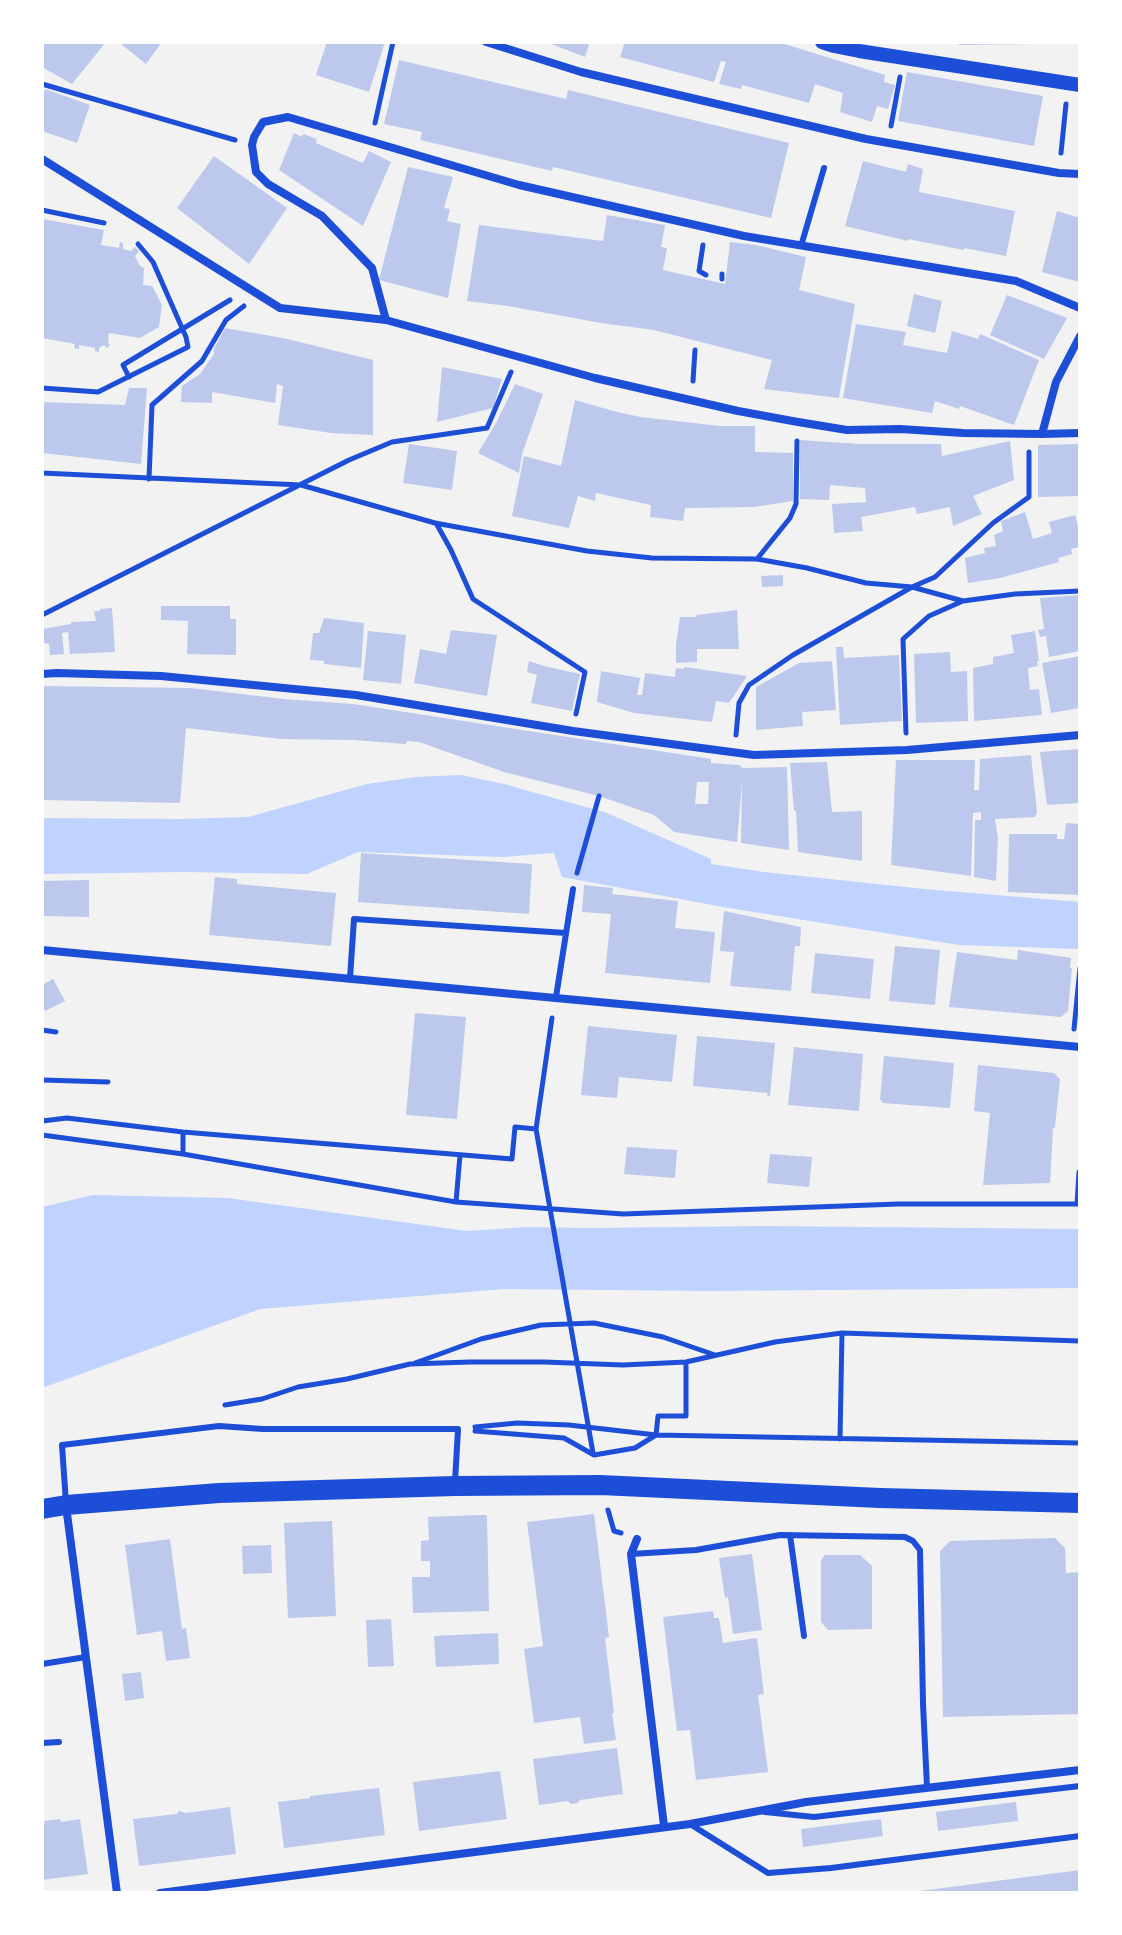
<!DOCTYPE html>
<style>
body{margin:0}
#map{position:relative;width:1122px;height:1935px;overflow:hidden;background:#f2f2f2;font-family:"Open Sans",sans-serif}
canvas{display:block}
.frame{position:absolute;inset:0;border:44px solid #fff;pointer-events:none}
</style>
<div id="map">
<canvas width="1122" height="1935"></canvas>
<div class="frame"></div>
</div>
<script>
const ctx = document.querySelector('canvas').getContext('2d');
ctx.lineJoin = 'round';
function paint(path, color) { ctx.fillStyle = color; ctx.fill(path, 'evenodd'); }
const shape = rows => new Path2D(rows.map(r => 'M' + r).join(''));
function strokePath(path, color, width, dash) { ctx.strokeStyle = color; ctx.lineWidth = width; ctx.lineCap = dash ? 'butt' : 'round'; ctx.setLineDash(dash || []); ctx.stroke(path); }
const water = shape([
 [461,775,504,784,607,813,711,859,711,864,764,872,924,889,1080,902,1080,949,959,945,723,907,562,877,554,853,502,857,358,852,307,874,183,872,42,874,42,818,182,819,248,817,367,784,416,777],
 [93,1195,228,1198,467,1231,528,1227,591,1228,764,1226,1080,1229,1080,1288,710,1291,504,1289,260,1309,42,1388,42,1207]
]);
const building = shape([
 [42,42,106,42,72,84,42,67],
 [123,42,162,42,146,64,121,44],
 [327,42,385,42,369,92,316,75],
 [546,42,590,42,585,57],
 [625,42,778,42,885,75,884,82,895,85,888,109,877,106,872,122,840,112,843,93,815,84,809,103,742,85,741,89,719,84,726,62,721,61,714,82,620,57],
 [959,42,1033,42,1033,44,959,45],
 [399,60,566,99,568,90,789,143,771,218,553,167,552,171,420,140,422,132,384,124],
 [907,72,1043,96,1034,146,898,121],
 [45,89,90,105,77,143,42,131,42,98],
 [294,133,302,137,303,134,317,139,316,143,363,163,369,151,391,162,363,226,279,170],
 [214,156,287,208,249,264,177,208],
 [863,161,906,172,908,164,923,169,919,192,1015,211,1006,256,964,248,964,250,908,239,908,241,845,226],
 [408,167,453,177,444,208,450,209,447,221,461,224,448,298,379,280],
 [1057,211,1080,218,1080,282,1042,272],
 [607,215,665,225,661,247,667,248,663,270,725,284,730,242,756,245,806,257,799,290,855,304,839,398,764,389,772,360,748,354,654,330,601,323,508,306,467,301,479,225,603,241],
 [42,219,104,230,101,245,119,248,120,242,123,243,123,249,131,251,135,247,139,251,135,256,140,266,144,268,143,285,152,286,162,305,159,327,140,338,109,333,108,343,110,345,107,348,104,345,99,348,99,352,95,351,95,348,79,345,79,349,74,348,75,344,42,338],
 [914,294,942,301,935,333,907,326],
 [1007,295,1067,318,1044,359,990,335],
 [856,324,906,332,903,345,947,353,952,331,978,339,980,334,1039,360,1014,425,960,406,959,409,935,401,932,413,843,398],
 [225,328,283,338,373,360,373,435,331,433,278,425,283,386,277,384,275,403,212,392,212,403,181,402,182,386,200,374,214,354,214,349],
 [442,367,502,379,493,408,437,422],
 [515,384,543,394,522,454,519,473,478,453,496,423],
 [129,388,147,388,141,464,42,453,42,402,125,405],
 [575,400,617,412,641,417,720,426,755,426,755,452,793,453,793,501,754,507,685,508,683,521,650,517,651,505,596,493,595,501,578,496,569,528,512,516,524,456,561,466],
 [800,440,860,444,941,444,942,456,1010,441,1014,480,973,496,982,514,953,526,950,507,917,514,915,507,861,517,863,531,834,533,832,504,866,502,865,488,830,485,829,500,800,499],
 [409,444,457,451,452,490,403,483],
 [1080,444,1080,496,1038,497,1038,445],
 [1025,512,1033,539,1052,533,1049,522,1075,515,1080,533,1080,547,1071,549,1072,554,1058,558,1059,562,1000,578,968,583,965,558,985,553,984,548,996,546,994,535,1003,531,1001,521],
 [783,575,783,586,762,587,761,576],
 [1080,595,1080,651,1049,657,1046,636,1040,637,1038,630,1044,629,1040,598],
 [161,606,230,606,230,619,236,619,236,655,187,654,188,621,161,620],
 [112,608,115,652,70,654,68,632,62,633,64,654,50,655,49,644,42,642,42,629,71,624,71,622,96,621,94,611,100,611,100,609],
 [737,610,739,649,697,649,697,662,676,663,676,644,680,617,696,617,697,615],
 [324,618,364,623,361,668,324,664,324,661,310,660,313,633,319,633],
 [451,630,497,635,487,696,414,683,420,649,446,654],
 [368,631,406,635,401,684,363,680],
 [1035,631,1039,661,1037,661,1038,666,1028,668,1030,690,1039,689,1042,715,974,721,973,668,993,664,993,657,1014,653,1011,635],
 [836,647,843,647,844,658,899,655,902,721,840,725],
 [950,652,951,672,967,671,968,721,916,723,914,654],
 [1080,656,1080,708,1051,713,1042,663],
 [529,661,544,666,580,674,572,711,531,703,537,675,527,672],
 [832,661,836,710,802,712,803,726,756,730,756,687,799,663],
 [685,667,747,676,729,703,716,701,712,722,634,713,597,702,601,671,640,678,637,695,642,695,645,673,675,677,676,668,683,669],
 [42,686,190,688,284,699,353,704,711,759,711,763,740,765,742,768,787,767,789,850,741,843,742,782,737,842,674,832,654,815,599,796,504,772,419,742,407,741,406,744,353,740,281,739,186,728,180,803,42,800],
 [697,782,709,782,708,804,695,804],
 [1080,749,1080,803,1047,805,1040,752],
 [1031,755,1037,812,1035,817,995,819,998,838,996,881,974,877,975,820,981,820,981,812,973,813,971,876,891,865,896,760,975,760,974,790,979,790,980,759],
 [827,762,832,812,862,811,862,861,798,852,796,811,794,811,790,763],
 [1066,823,1080,824,1080,895,1008,892,1009,834,1057,834,1057,839,1064,839],
 [361,853,532,864,529,914,358,902],
 [215,877,237,879,237,884,336,893,331,946,209,935],
 [89,880,89,917,42,916,42,881],
 [584,885,613,888,612,894,678,901,675,928,715,932,710,983,605,973,611,914,582,912],
 [724,911,801,927,800,946,795,946,791,991,730,986,734,952,720,951],
 [895,946,940,950,935,1005,889,1001],
 [1018,950,1071,958,1070,968,1072,968,1068,1011,1061,1017,949,1007,957,952,1017,960],
 [815,953,874,959,870,999,811,993],
 [53,979,65,1001,45,1011,42,1005,42,985],
 [415,1013,466,1017,457,1119,406,1115],
 [588,1026,677,1035,672,1082,619,1077,617,1098,581,1095],
 [697,1036,775,1043,770,1096,767,1096,768,1093,693,1086],
 [794,1047,863,1054,859,1111,788,1105],
 [884,1056,954,1063,950,1108,883,1103,880,1099],
 [978,1065,1054,1073,1060,1079,1055,1127,1053,1128,1050,1183,983,1185,990,1113,974,1111],
 [627,1147,677,1150,675,1178,624,1174],
 [770,1154,812,1157,809,1187,767,1183],
 [594,1514,609,1637,605,1638,614,1713,612,1713,616,1740,584,1744,580,1717,534,1723,524,1649,543,1646,527,1522],
 [481,1515,487,1515,489,1611,413,1613,412,1577,430,1577,430,1561,421,1561,421,1541,429,1540,428,1517],
 [332,1521,336,1616,288,1618,284,1523],
 [1055,1538,1065,1548,1066,1573,1080,1572,1080,1714,943,1717,940,1551,950,1541],
 [170,1539,182,1629,186,1628,190,1658,166,1661,162,1631,137,1635,125,1545],
 [271,1545,272,1573,243,1574,242,1546],
 [752,1554,762,1630,733,1634,728,1597,725,1598,719,1558],
 [825,1555,860,1555,872,1566,872,1629,828,1630,821,1622,821,1560],
 [713,1611,714,1618,719,1618,723,1643,757,1638,764,1694,758,1695,768,1772,696,1780,690,1730,677,1731,663,1617],
 [391,1619,394,1666,368,1667,366,1620],
 [498,1633,499,1664,436,1667,434,1636],
 [141,1672,144,1698,125,1701,122,1674],
 [617,1748,623,1794,580,1800,578,1803,571,1804,568,1801,539,1805,533,1759],
 [500,1771,507,1819,419,1831,413,1782],
 [379,1788,385,1835,284,1848,278,1802,310,1798,310,1796],
 [1016,1802,1018,1821,938,1831,936,1812],
 [230,1807,236,1854,139,1866,133,1819,177,1814,179,1811,186,1813],
 [60,1819,61,1822,80,1819,88,1874,42,1880,42,1824,45,1823,44,1821],
 [881,1819,883,1836,803,1847,801,1829],
 [1080,1870,1080,1893,920,1893,920,1891]
]);
const path = shape([
 [42,84,235,140],
 [375,123,393,42],
 [891,126,900,77],
 [1061,153,1066,104],
 [42,210,104,223],
 [703,245,699,271,706,275],
 [722,274,722,279],
 [129,377,123,365,230,300],
 [693,381,695,350],
 [42,388,98,392,188,347,186,337,153,262,138,244],
 [42,473,301,485,435,523,587,551,652,558,757,559,807,568,866,583,912,587,935,577,993,523,1029,497,1029,452],
 [149,479,152,405,202,361,226,320,244,306],
 [436,523,451,550,473,599,585,672,576,714],
 [757,559,790,518,796,504,797,441],
 [963,601,1015,594,1080,591],
 [42,615,349,460,392,442,487,428,511,372],
 [736,735,739,703,749,685,793,655,912,587,963,601,929,616,903,639,906,733],
 [577,873,599,796],
 [552,1018,536,1129,593,1453],
 [1074,1029,1080,968],
 [42,1030,56,1032],
 [42,1080,108,1082],
 [42,1121,67,1118,183,1132,512,1159,515,1127,536,1129],
 [183,1132,183,1154],
 [42,1135,183,1154,456,1202,623,1214,898,1204,1080,1204],
 [456,1202,460,1155],
 [1077,1204,1079,1172,1080,1172],
 [415,1363,481,1339,541,1325,594,1323,663,1337,715,1355],
 [225,1405,262,1399,298,1387,347,1379,410,1364,470,1362,544,1362,623,1365,686,1362,775,1342,842,1333,1080,1341],
 [475,1427,517,1423,569,1425,656,1435,658,1416,686,1416,686,1362],
 [475,1431,564,1438,594,1455,635,1448,656,1435,1080,1443],
 [840,1439,842,1333],
 [608,1510,614,1531,621,1533]
]);
const service = shape([
 [801,246,824,168],
 [350,978,354,919,566,933],
 [556,997,573,889],
 [66,1503,62,1445,219,1426,263,1429,458,1429,455,1482],
 [790,1535,804,1636],
 [631,1554,696,1550,780,1535,905,1537,913,1541,920,1550,923,1704,927,1787],
 [42,1664,86,1657],
 [42,1743,59,1742],
 [765,1812,814,1817,1080,1786],
 [690,1824,768,1873,831,1868,1080,1836]
]);
const minor = shape([
 [486,42,581,72,866,139,1059,173,1080,174],
 [42,159,280,308,386,320,595,378,738,411,798,422,847,430,900,429,963,433,1042,434,1056,382,1080,336],
 [386,320,372,268,322,216,268,184,256,172,252,145,254,137,263,122,288,117,519,185,744,236,1016,281,1080,308],
 [1042,434,1080,433],
 [42,674,57,673,161,676,356,695,573,731,754,755,907,750,1080,735],
 [42,950,1080,1047],
 [66,1506,117,1893],
 [637,1539,631,1554,664,1826],
 [160,1893,690,1824,806,1802,1080,1770]
]);
const tertiary = shape([
 [822,42,834,46,859,51,1080,85]
]);
const primary = shape([
 [42,1509,66,1505,219,1493,455,1486,600,1485,880,1498,1080,1503]
]);
paint(water, '#bfd3fe');
paint(building, '#bdc9ec');
strokePath(path, '#1d4ed8', 5);
strokePath(service, '#1d4ed8', 6);
strokePath(minor, '#1d4ed8', 8);
strokePath(tertiary, '#1d4ed8', 14);
strokePath(primary, '#1d4ed8', 20);
</script>
